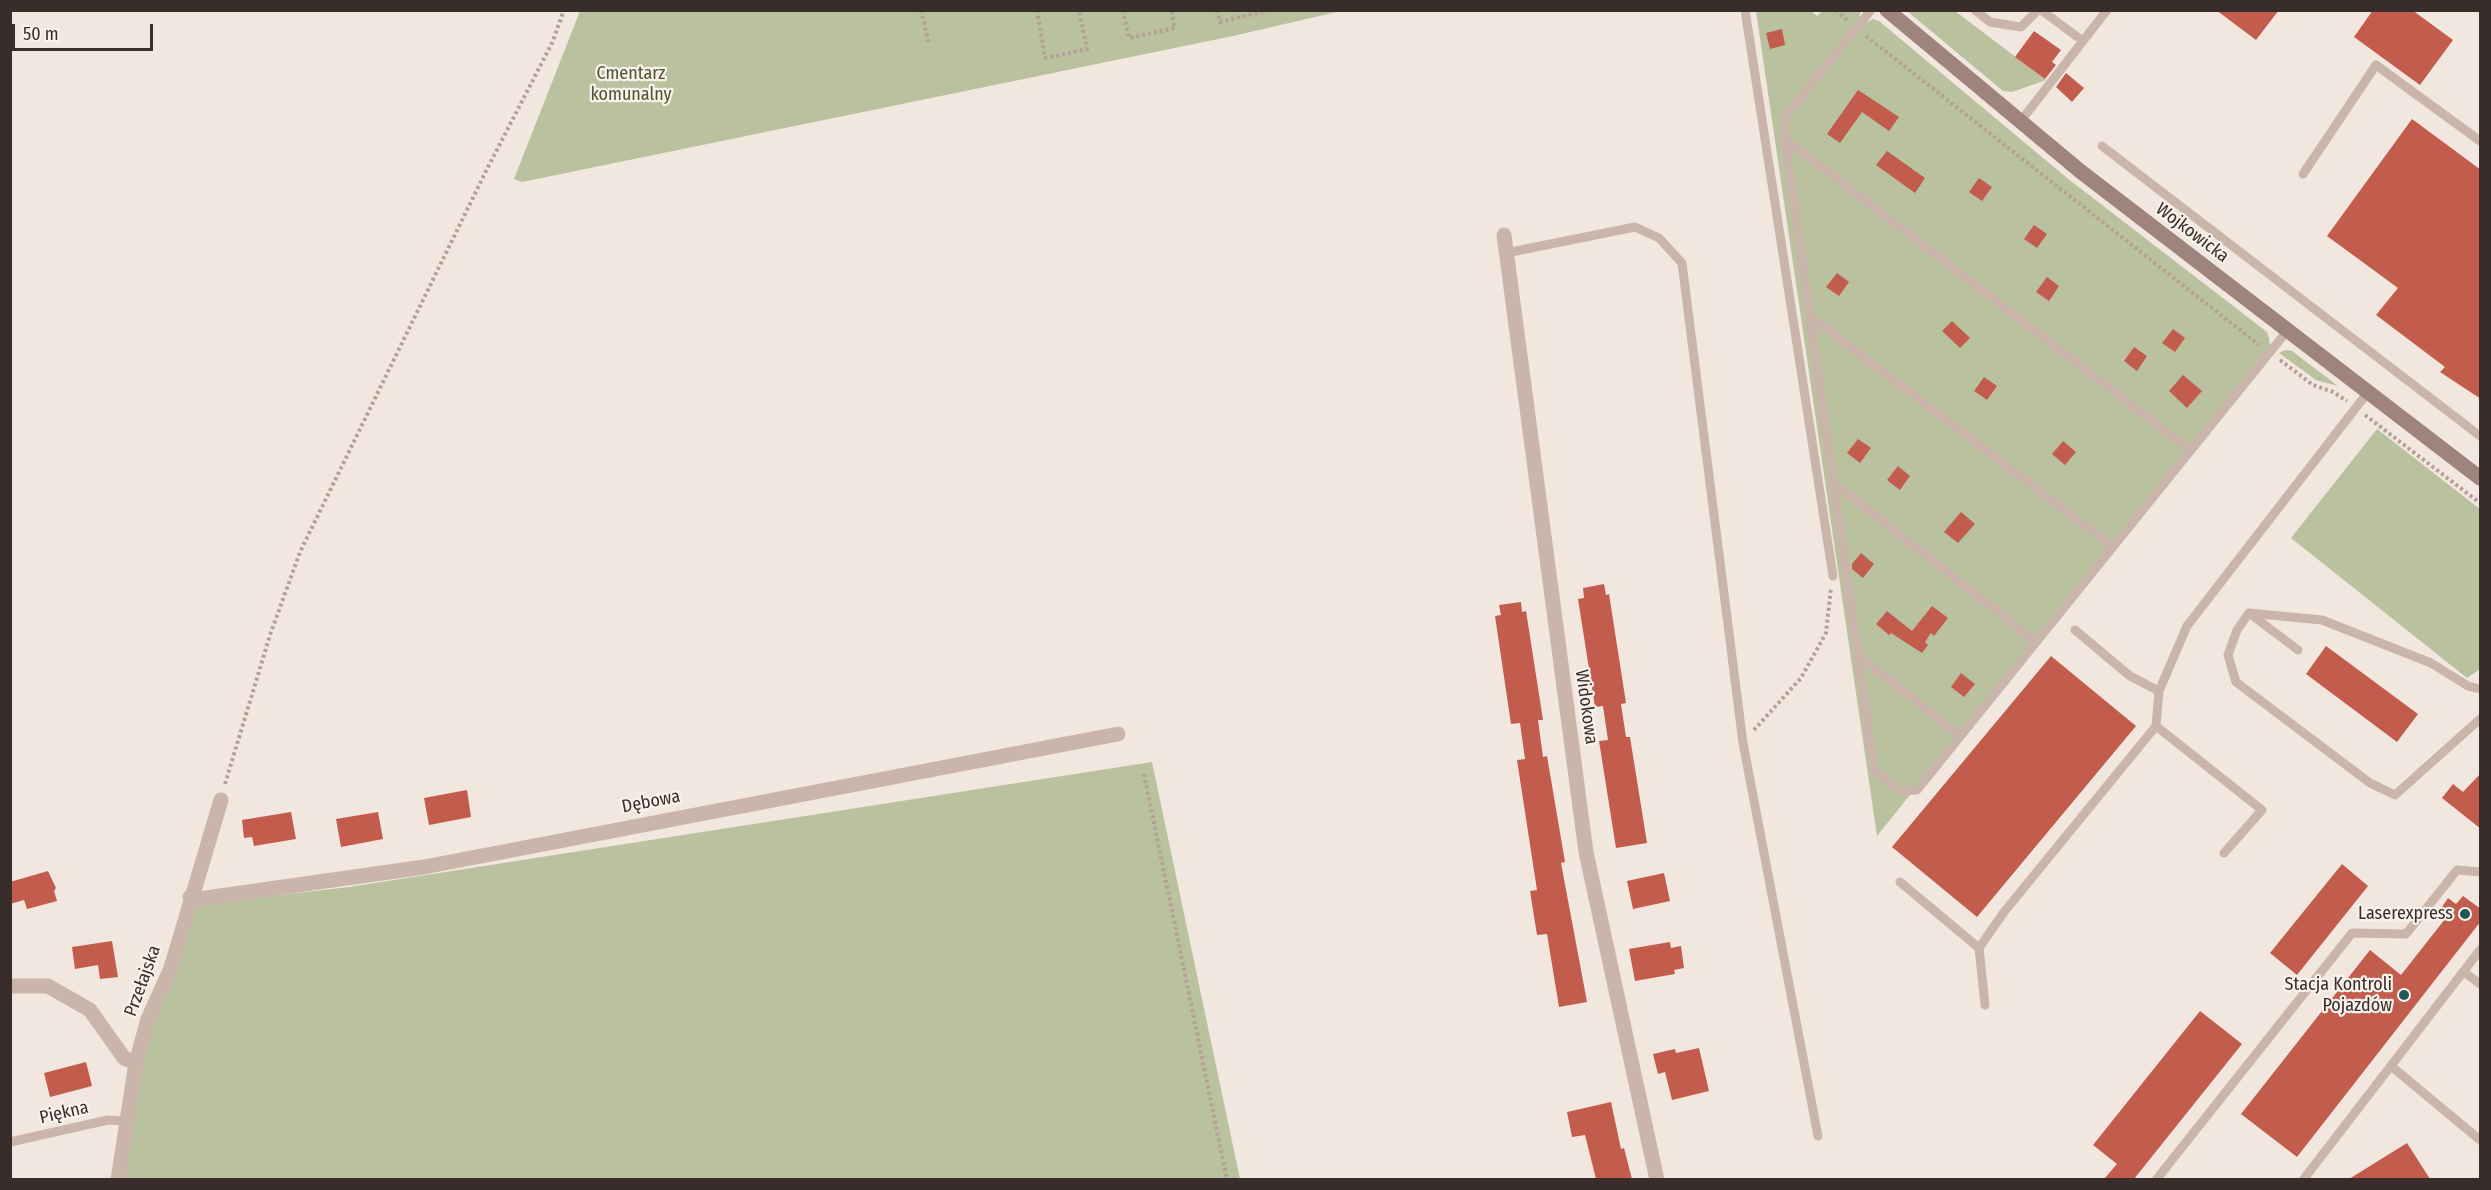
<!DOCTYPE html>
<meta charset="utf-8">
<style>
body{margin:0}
#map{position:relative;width:2491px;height:1190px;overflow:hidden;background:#f2e7de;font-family:"Fira Sans Condensed",sans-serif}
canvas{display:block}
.frame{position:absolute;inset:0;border:12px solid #382d2a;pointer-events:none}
.scale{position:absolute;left:12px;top:24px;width:141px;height:27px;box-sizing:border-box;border:3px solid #382d2a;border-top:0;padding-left:8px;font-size:18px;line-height:21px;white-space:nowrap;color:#382d2a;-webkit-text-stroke:4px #f9f1eb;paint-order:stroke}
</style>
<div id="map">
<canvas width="2491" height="1190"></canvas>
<div class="frame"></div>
<div class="scale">50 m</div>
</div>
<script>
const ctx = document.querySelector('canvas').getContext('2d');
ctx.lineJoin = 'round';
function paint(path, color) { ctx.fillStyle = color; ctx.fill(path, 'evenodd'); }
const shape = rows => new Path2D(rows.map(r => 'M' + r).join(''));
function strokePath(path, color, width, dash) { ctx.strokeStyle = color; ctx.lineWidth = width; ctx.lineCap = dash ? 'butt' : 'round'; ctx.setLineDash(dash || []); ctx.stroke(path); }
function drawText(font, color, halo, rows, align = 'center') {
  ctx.font = font + ' "Fira Sans Condensed",sans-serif'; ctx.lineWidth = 4.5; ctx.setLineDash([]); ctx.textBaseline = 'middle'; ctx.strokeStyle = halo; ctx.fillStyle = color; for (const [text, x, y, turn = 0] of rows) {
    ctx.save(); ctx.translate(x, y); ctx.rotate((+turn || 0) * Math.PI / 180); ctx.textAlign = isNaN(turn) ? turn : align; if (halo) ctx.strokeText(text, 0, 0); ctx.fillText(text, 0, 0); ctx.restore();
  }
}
const green = shape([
 [580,11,580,10,1341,11,1233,36,522,182,514,179],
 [1756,11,1811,11,1817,16,1822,11,1861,11,1859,16,1867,22,1873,19,1879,21,2067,178,2267,332,2269,338,2270,346,1877,836],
 [1907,11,1955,11,2046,80,2012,92,2003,91],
 [2285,350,2292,351,2338,386,2316,380,2279,353],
 [2377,429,2480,509,2480,669,2467,678,2291,538],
 [1152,762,1240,1179,116,1180,139,1071,194,901,262,897,349,887]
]);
const building = shape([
 [2216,10,2279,10,2256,40],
 [2373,10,2412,10,2453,40,2420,85,2354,37],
 [1782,29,1785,45,1770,49,1766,33],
 [2034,31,2061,50,2052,62,2056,65,2045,79,2015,57],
 [2066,73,2084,88,2072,102,2056,87],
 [1858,90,1899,117,1889,131,1862,112,1840,143,1827,134],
 [2412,119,2481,170,2481,399,2440,372,2445,367,2376,315,2398,288,2327,236],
 [1887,151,1925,178,1915,193,1876,165],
 [1979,178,1992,187,1982,201,1969,192],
 [2034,225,2047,234,2037,248,2024,239],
 [1837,273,1849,282,1839,296,1826,287],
 [2047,277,2059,286,2049,301,2036,292],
 [1952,321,1970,338,1960,348,1942,331],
 [2173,329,2185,338,2175,352,2162,343],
 [2134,347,2147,356,2137,371,2124,361],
 [2183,375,2202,391,2187,408,2169,391],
 [1984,377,1997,386,1987,400,1974,391],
 [1858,439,1871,448,1860,463,1847,453],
 [2063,441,2076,452,2065,465,2052,454],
 [1898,466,1910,476,1900,490,1887,480],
 [1961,512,1975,524,1958,543,1944,532],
 [1861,553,1874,564,1863,578,1852,569,1852,564],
 [1604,584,1606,595,1609,594,1626,703,1621,704,1626,737,1630,737,1647,843,1616,848,1599,741,1608,740,1603,706,1595,707,1578,599,1584,598,1583,588],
 [1521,602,1522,612,1526,611,1543,720,1538,720,1543,757,1547,756,1565,862,1561,863,1587,1002,1559,1007,1547,934,1537,935,1530,891,1537,890,1517,760,1525,759,1520,723,1511,724,1495,616,1501,615,1499,605],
 [1932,606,1948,618,1934,636,1931,633,1925,642,1928,645,1922,653,1891,633,1889,635,1876,624,1887,611,1912,631],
 [2326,646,2418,714,2397,742,2306,674],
 [2051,656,2136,726,1977,917,1892,847],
 [1961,673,1975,684,1964,697,1951,687],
 [2481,773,2481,829,2442,798,2453,784,2463,792],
 [467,790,471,817,429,825,424,798],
 [291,812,296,839,254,846,252,837,244,838,242,820],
 [378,812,383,839,341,847,336,819],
 [2342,864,2368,886,2297,975,2270,953],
 [48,871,56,888,54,891,57,901,27,909,24,900,10,904,10,882],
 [1664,873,1670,901,1633,909,1627,881],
 [2463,896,2481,909,2481,921,2297,1157,2241,1114,2370,950,2401,975,2445,919,2438,913,2448,898,2456,904],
 [112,941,118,977,100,979,98,965,75,969,72,947],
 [1670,942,1671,948,1681,946,1684,968,1674,970,1675,974,1635,981,1629,949],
 [2200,1011,2242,1044,2134,1179,2104,1179,2117,1164,2093,1145],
 [1699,1048,1709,1091,1672,1100,1665,1072,1658,1074,1653,1054,1675,1049,1676,1053],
 [86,1062,92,1086,50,1097,44,1073],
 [1611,1102,1621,1149,1624,1148,1632,1179,1596,1179,1585,1135,1572,1137,1567,1112],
 [2407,1143,2430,1179,2349,1179]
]);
const path = shape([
 [921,10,929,44],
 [1037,10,1045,58,1087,49,1079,10],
 [1123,10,1129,38,1175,28,1171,10],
 [1217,10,1220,22,1269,10],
 [1836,10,1847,20],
 [1866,36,2259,345],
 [2280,360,2313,385,2333,392,2347,401],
 [2365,415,2480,503],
 [1754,730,1801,678,1826,633,1831,588],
 [1144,774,1227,1180],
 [225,784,270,635,300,552,486,171,552,43,564,10]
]);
const lane = shape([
 [1745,10,1833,576],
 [1871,10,1785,117,1785,139,1874,770,1892,785,1902,791,1917,790,2287,331],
 [1975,10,1990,22,2021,27,2038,10],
 [2041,10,2083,41],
 [2020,122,2107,10],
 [1785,139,2190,450],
 [2102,146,2480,436],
 [2303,174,2376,65,2480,141],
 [1506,253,1635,227,1659,238,1682,263,1743,743,1818,1136],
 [1811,317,2113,547],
 [1834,483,2036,642],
 [2249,613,2298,650],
 [2075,630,2130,676,2159,691],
 [1858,655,1960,736],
 [2480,689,2468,686,2431,663,2322,620,2249,613,2237,630,2228,655,2236,682,2370,783,2395,795,2480,719],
 [2156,726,2262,810,2224,853],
 [1900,882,1979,948],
 [2464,972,2480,984],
 [1985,1005,1979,948,2004,912,2156,726,2159,691,2187,626,2368,392],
 [2391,1066,2480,1140],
 [10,1142,108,1120,125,1121],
 [2156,1180,2352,933,2406,934,2457,870,2480,872],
 [2303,1180,2480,950]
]);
const street = shape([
 [1504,235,1586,852,1657,1180],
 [190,897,199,899,424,867,1118,734],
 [10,986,48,986,90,1010,124,1058,136,1063],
 [118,1180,136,1063,148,1019,171,968,221,800]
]);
const secondary = shape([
 [1887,10,2080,171,2480,478]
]);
const markers = [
 [2465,914,6,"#205856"],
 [2404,995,6,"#205856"]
];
const parkNames = [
 ["Cmentarz",631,74],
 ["komunalny",631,95]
];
const streetNames = [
 ["Wojkowicka",2192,233,37],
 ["Widokowa",1586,707,82],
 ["Dębowa",651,802,-11],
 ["Przełajska",143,981,-70],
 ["Piękna",64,1113,-13]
];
const poiNames = [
 ["Laserexpress",2453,914],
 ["Stacja Kontroli",2392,985],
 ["Pojazdów",2392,1006]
];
paint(green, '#b9c19f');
paint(building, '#c25c4d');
strokePath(path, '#b69f95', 4, [3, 3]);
strokePath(lane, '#cab5aa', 9);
strokePath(street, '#cab5aa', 15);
strokePath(secondary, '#9e847c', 15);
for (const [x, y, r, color] of markers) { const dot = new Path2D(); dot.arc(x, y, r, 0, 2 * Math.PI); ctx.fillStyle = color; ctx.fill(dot); strokePath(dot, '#f9f1eb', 2); }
drawText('18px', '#4b552e', '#f9f1eb', parkNames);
drawText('18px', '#382d2a', '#f9f1eb', streetNames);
drawText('18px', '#382d2a', '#f9f1eb', poiNames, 'right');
</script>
